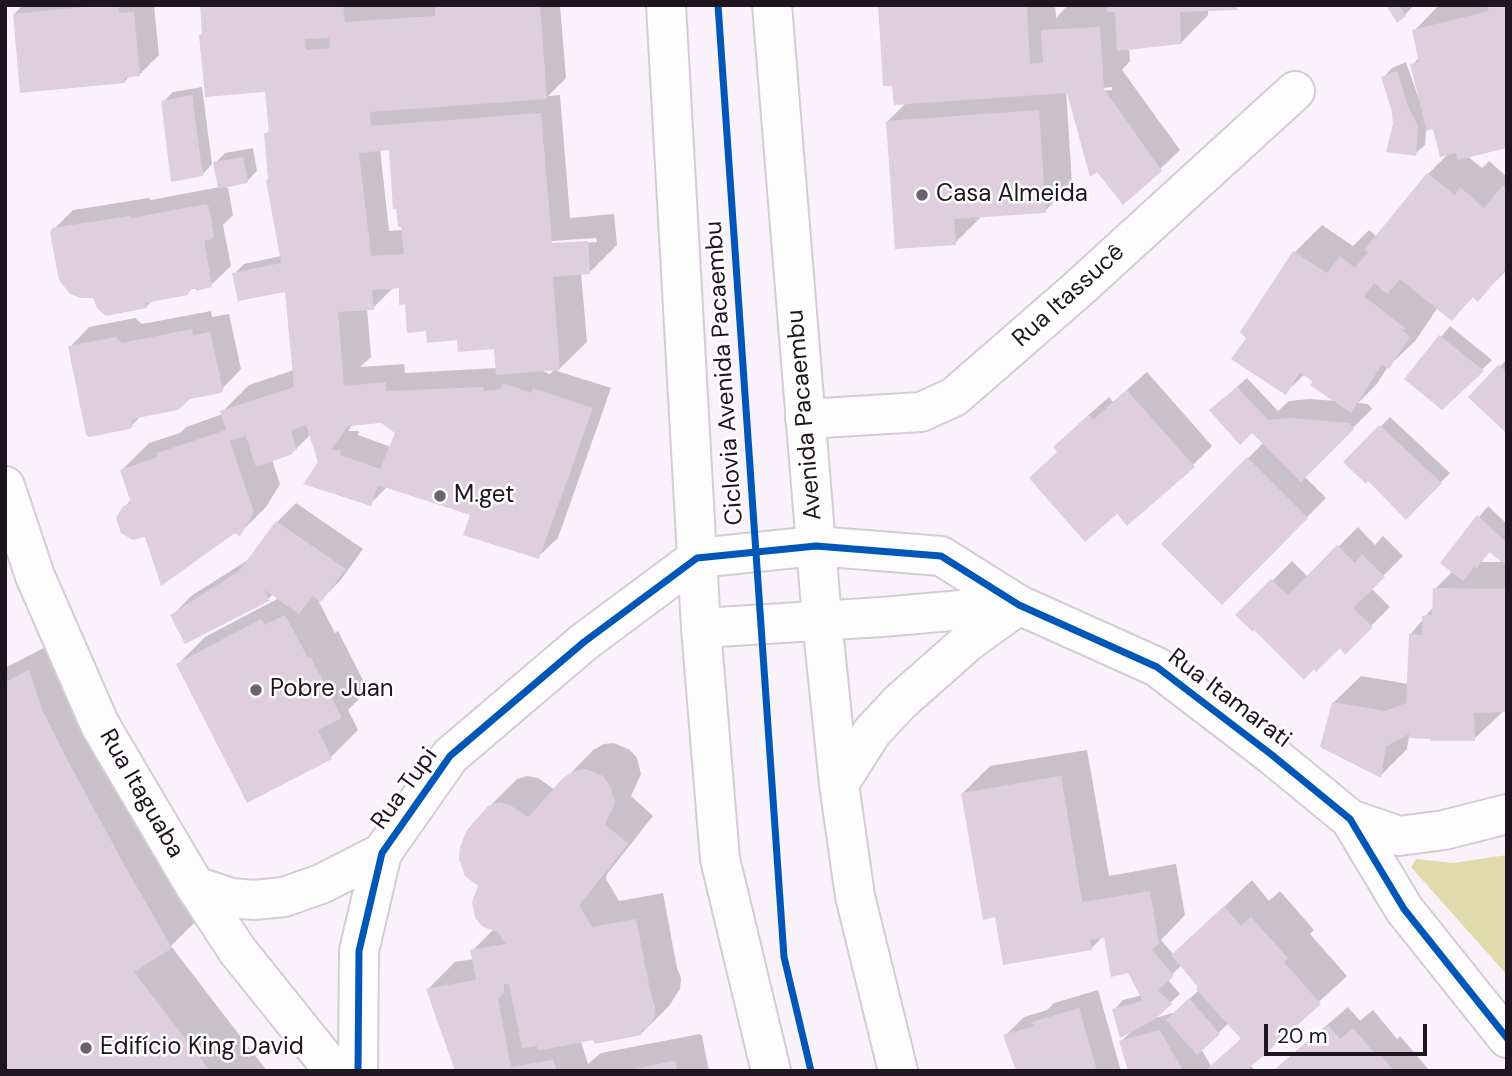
<!DOCTYPE html>
<meta charset="utf-8">
<style>
body{margin:0}
#map{position:relative;width:1512px;height:1076px;overflow:hidden;background:#faf2fa;font-family:"DM Sans",sans-serif}
canvas{display:block}
.frame{position:absolute;inset:0;border:7px solid #1e161e;pointer-events:none}
.scale{position:absolute;left:1264px;top:1024px;width:163px;height:32px;box-sizing:border-box;border:4px solid #1e161e;border-top:0;padding-left:9px;font-size:21px;line-height:24px;white-space:nowrap;color:#1e161e;-webkit-text-stroke:5px #fff;paint-order:stroke}
</style>
<div id="map">
<canvas width="1512" height="1076"></canvas>
<div class="frame"></div>
<div class="scale">20 m</div>
</div>
<script>
const ctx = document.querySelector('canvas').getContext('2d');
ctx.lineJoin = 'round';
function paint(path, color) { ctx.fillStyle = color; ctx.fill(path, 'evenodd'); }
const shape = rows => new Path2D(rows.map(r => 'M' + r).join(''));
function strokePath(path, color, width, dash) { ctx.strokeStyle = color; ctx.lineWidth = width; ctx.lineCap = dash ? 'butt' : 'round'; ctx.setLineDash(dash || []); ctx.stroke(path); }
function drawText(font, color, halo, rows, align = 'center') {
  ctx.font = font + ' "DM Sans",sans-serif'; ctx.lineWidth = 5; ctx.setLineDash([]); ctx.textBaseline = 'middle'; ctx.strokeStyle = halo; ctx.fillStyle = color; for (const [text, x, y, turn = 0] of rows) {
    ctx.save(); ctx.translate(x, y); ctx.rotate((+turn || 0) * Math.PI / 180); ctx.textAlign = isNaN(turn) ? turn : align; if (halo) ctx.strokeText(text, 0, 0); ctx.fillText(text, 0, 0); ctx.restore();
  }
}
const green = shape([
 [1507,855,1507,975,1411,867,1416,859,1453,863]
]);
const shadow = shape([
 [23,5,154,5,159,55,140,74,131,75,125,81,14,14],
 [202,5,560,5,566,78,548,96,560,95,570,218,614,214,617,245,590,272,581,273,587,342,557,371,611,388,558,538,538,557,472,514,388,486,370,504,320,462,311,434,292,453,272,460,280,484,266,507,239,534,235,531,146,534,123,508,132,499,122,470,149,443,180,433,186,427,223,414,222,412,249,385,294,370,287,288,234,274,244,264,281,256,270,178,266,134,271,129,266,90,204,32],
 [391,148,403,230,389,231,380,149],
 [596,238,597,242,548,245,552,241],
 [400,286,407,302,427,329,495,347,497,368,405,373,404,364,360,367,371,357,367,308,373,308,394,287],
 [555,369,550,374,540,370],
 [381,421,398,432,391,447,358,435,359,431,348,431,353,424],
 [880,5,1055,5,1056,18,1068,5,1238,5,1236,8,1208,9,1208,15,1181,43,1129,48,1130,61,1122,70,1180,150,1160,169,1066,89,1072,184,1045,211,983,215,955,243,888,121,907,102],
 [1112,87,1112,90,1090,92,1090,89],
 [1388,5,1414,5,1405,15],
 [1439,5,1507,5,1467,156,1482,168,1489,161,1507,177,1507,270,1478,299,1474,296,1452,318,1438,307,1416,340,1387,368,1377,384,1358,403,1368,404,1372,409,1304,476,1326,498,1222,602,1163,544,1264,442,1221,401,1247,378,1278,411,1289,401,1309,399,1337,401,1305,374,1285,393,1248,337,1242,332,1295,252,1322,225,1353,246,1369,230,1377,237,1428,174,1449,153,1435,127,1426,130,1425,145,1415,154,1394,124,1394,111,1383,78,1392,68,1406,62,1421,105,1412,65,1420,57,1414,31],
 [202,87,212,164,203,174,163,102,173,92],
 [253,148,257,171,247,181,225,185,228,188,233,215,223,225,231,266,211,285,193,287,187,294,153,300,146,307,54,229,73,210,149,198,151,200,220,187,215,163,225,153],
 [211,311,212,317,229,314,241,369,220,391,189,398,142,415,129,428,70,347,89,327,135,318,142,324],
 [1450,326,1492,360,1442,408,1406,379],
 [1507,359,1507,432,1470,397],
 [1147,372,1212,446,1193,465,1058,451,1074,428,1109,397,1113,402],
 [1390,417,1450,473,1406,518,1368,479,1346,462],
 [296,503,363,549,340,581,319,602,335,633,338,631,368,690,348,710,358,730,331,757,248,800,178,664,205,637,279,598,273,594,268,599,172,616,191,596,251,558,277,522],
 [1488,506,1507,524,1507,558,1491,550,1481,562,1507,562,1507,708,1474,739,1409,736,1407,749,1380,776,1333,703,1361,676,1409,684,1410,635,1434,606,1435,589,1453,571,1442,563],
 [1358,527,1375,545,1383,536,1403,556,1371,588,1390,607,1345,652,1340,646,1255,628,1238,615,1292,561,1308,577],
 [61,639,203,914,171,946,267,1071,5,1071,5,668],
 [614,743,630,750,637,758,641,774,631,796,653,816,607,874,606,879,619,901,663,893,677,968,681,978,680,989,669,1006,642,1033,581,1041,588,1064,601,1053,700,1034,702,1036,709,1071,457,1071,428,989,455,962,474,959,472,951,494,929,480,886,489,807,517,779,527,776,538,778,555,790,593,750,604,744],
 [1087,750,1109,876,1176,864,1185,915,1161,940,1174,955,1252,880,1269,901,1280,891,1314,930,1310,934,1347,976,1250,1065,1255,1071,1129,1071,1121,1041,1131,1032,1114,1010,1123,1000,1142,995,1105,934,1091,949,996,915,963,793,990,766],
 [1182,965,1201,987,1199,990,1176,1012,1152,1019,1180,994,1167,979],
 [1229,1023,1242,1038,1211,1066,1201,1049],
 [1098,990,1121,1071,1018,1071,1005,1036,1024,1017,1047,1010,1054,1003],
 [1348,1007,1360,1021,1373,1010,1397,1039,1400,1036,1429,1070,1273,1071]
]);
const building = shape([
 [104,5,119,5,119,13,134,12,140,76,125,78,125,83,20,93,13,14],
 [200,5,343,5,345,22,435,16,435,6,540,5,547,99,370,112,371,126,541,113,552,243,588,241,590,274,553,277,560,370,496,375,494,349,458,352,457,340,427,343,426,331,407,333,405,304,399,305,399,288,372,290,374,310,338,312,344,386,386,382,386,391,483,387,484,391,501,389,503,383,532,393,533,388,593,408,539,559,463,535,470,515,378,485,371,506,303,484,318,462,306,425,291,430,297,450,292,452,293,454,256,467,246,436,230,441,254,512,240,536,235,533,161,586,145,537,133,540,121,533,116,518,122,507,131,503,120,470,158,457,157,453,226,430,220,411,294,387,285,292,238,301,232,273,281,263,266,180,268,179,264,133,269,133,265,92,205,97,199,35,202,34],
 [329,38,330,48,306,50,305,39],
 [389,150,393,209,396,209,398,227,401,227,404,254,371,256,359,153],
 [381,423,395,433,380,469,340,455,341,450,331,450,348,426],
 [878,5,1027,5,1030,64,1043,63,1041,30,1100,27,1104,89,1162,171,1123,205,1097,172,1090,177,1067,93,894,105,892,86,883,86],
 [1107,5,1236,5,1237,10,1180,12,1181,44,1117,51,1115,12,1107,12],
 [1386,5,1399,5,1406,16,1397,23],
 [1487,5,1507,5,1507,148,1458,160,1456,153,1440,157,1433,129,1427,131,1410,64,1419,62,1412,30,1489,11],
 [1397,71,1408,107,1418,126,1416,156,1386,152,1393,124,1392,112,1381,77],
 [192,95,203,176,171,182,161,101],
 [1039,110,1046,213,954,219,956,245,895,249,886,121],
 [243,157,248,183,218,189,213,162],
 [1427,173,1455,195,1460,187,1484,208,1502,186,1507,186,1507,267,1478,302,1472,297,1452,321,1400,279,1387,294,1374,283,1364,296,1406,329,1402,330,1410,337,1389,369,1382,364,1351,413,1310,385,1313,382,1300,372,1286,395,1231,359,1246,338,1240,332,1293,251,1327,273,1340,256,1355,268,1368,252,1364,250],
 [206,204,209,207,214,236,211,240,205,240,205,246,212,287,196,291,196,289,190,289,188,295,146,303,147,308,106,316,97,308,93,298,81,298,70,294,59,280,50,233,52,228,130,216,132,218],
 [192,329,193,335,210,332,223,390,221,393,190,399,178,410,137,418,132,421,133,426,130,429,89,437,86,435,68,346,116,337,122,343],
 [1439,335,1484,371,1442,410,1404,379],
 [1498,365,1507,372,1507,434,1468,397],
 [1237,387,1268,420,1289,418,1349,423,1354,429,1301,482,1252,433,1240,445,1209,410],
 [1127,390,1195,467,1127,526,1117,514,1085,542,1029,478,1057,452,1053,447,1089,415,1093,420],
 [1379,425,1442,483,1406,520,1368,481,1366,484,1343,462],
 [1247,457,1308,518,1222,605,1161,544],
 [1477,515,1507,543,1507,560,1504,564,1489,552,1477,568,1474,567,1463,581,1440,563],
 [276,521,346,569,321,602,313,596,299,614,265,590,269,601,185,644,170,615,239,571],
 [1337,545,1355,563,1362,554,1385,577,1353,608,1373,627,1345,655,1340,648,1316,672,1314,669,1304,680,1254,630,1253,632,1235,615,1271,579,1288,595],
 [1433,588,1507,589,1505,712,1474,713,1475,741,1430,741,1430,739,1409,738,1409,734,1386,746,1381,778,1320,747,1332,702,1385,711,1406,703,1409,634,1422,635,1422,616,1432,615],
 [285,615,308,658,310,656,342,718,318,730,332,759,247,803,176,664,261,619,265,625],
 [29,670,42,709,69,763,127,870,172,948,134,972,210,1071,5,1071,5,682],
 [586,769,603,776,610,786,615,803,605,824,628,844,581,903,580,907,592,927,636,919,651,995,655,1006,654,1018,647,1028,641,1030,642,1035,595,1044,593,1040,542,1050,537,1050,537,1046,522,1048,509,984,504,984,504,992,498,999,511,1067,553,1060,557,1071,455,1071,426,989,476,980,470,950,506,944,498,932,483,927,475,918,472,902,478,886,465,876,459,859,460,847,467,830,488,806,499,802,510,805,528,817,564,777,575,771],
 [1061,776,1082,902,1150,891,1159,944,1152,950,1174,976,1158,990,1172,1004,1154,1020,1120,1038,1112,1009,1143,1001,1128,973,1111,977,1104,938,1090,940,1092,950,1003,965,995,917,983,920,961,793],
 [1224,906,1241,926,1251,917,1288,958,1284,962,1321,1004,1246,1071,1205,1071,1241,1039,1196,989,1198,987,1171,955],
 [1189,998,1220,1034,1197,1055,1166,1020],
 [1079,1008,1097,1071,1016,1071,1003,1035,1034,1026,1032,1022],
 [1328,1025,1340,1039,1353,1028,1377,1056,1380,1054,1394,1071,1273,1071],
 [1160,1030,1183,1071,1128,1071,1119,1041],
 [672,1061,676,1063,677,1071,626,1071]
]);
const street = shape([
 [805,419,921,412,954,397,1077,290,1295,91],
 [5,486,35,576,100,725,195,886,237,950,334,1071],
 [701,628,882,617,1019,605],
 [1350,819,1399,836,1444,830,1507,814],
 [195,886,231,898,254,900,284,897,321,884,382,853],
 [358,1071,359,951,382,853,450,756,584,642,697,558,816,546,941,556,1019,605,1157,667,1272,755,1350,819,1404,909,1507,1038]
]);
const primary = shape([
 [666,5,701,628,720,859,771,1071],
 [772,5,822,620,839,784,855,896,898,1071],
 [839,784,872,732,900,702,969,641,1019,605]
]);
const cycleway = shape([
 [718,5,784,957,811,1071],
 [358,1071,359,951,382,853,450,756,584,642,697,558,816,546,941,556,1019,605,1157,667,1272,755,1350,819,1404,909,1507,1038]
]);
const markers = [
 [922,195,7,"#6b636b"],
 [440,496,7,"#6b636b"],
 [256,690,7,"#6b636b"],
 [86,1048,7,"#6b636b"]
];
const poiNames = [
 ["Casa Almeida",936,195],
 ["M.get",454,496],
 ["Pobre Juan",270,690],
 ["Edifício King David",100,1048]
];
const streetNames = [
 ["Rua Itassucê",1069,296,-42],
 ["Ciclovia Avenida Pacaembu",725,373,-94],
 ["Avenida Pacaembu",805,415,-95],
 ["Rua Itamarati",1229,699,37],
 ["Rua Tupi",405,789,-54],
 ["Rua Itaguaba",141,794,60]
];
paint(green, '#e1daac');
paint(shadow, '#0003');
paint(building, '#decede');
strokePath(street, '#d4ccd4', 42);
strokePath(primary, '#d4ccd4', 42);
strokePath(street, '#fefdfe', 38);
strokePath(primary, '#fefdfe', 38);
strokePath(cycleway, '#0057b8', 7);
for (const [x, y, r, color] of markers) { const dot = new Path2D(); dot.arc(x, y, r, 0, 2 * Math.PI); ctx.fillStyle = color; ctx.fill(dot); strokePath(dot, '#fff', 2.5); }
drawText('24px', '#1e161e', '#fff', poiNames, 'left');
drawText('24px', '#1e161e', '#fff', streetNames);
</script>
